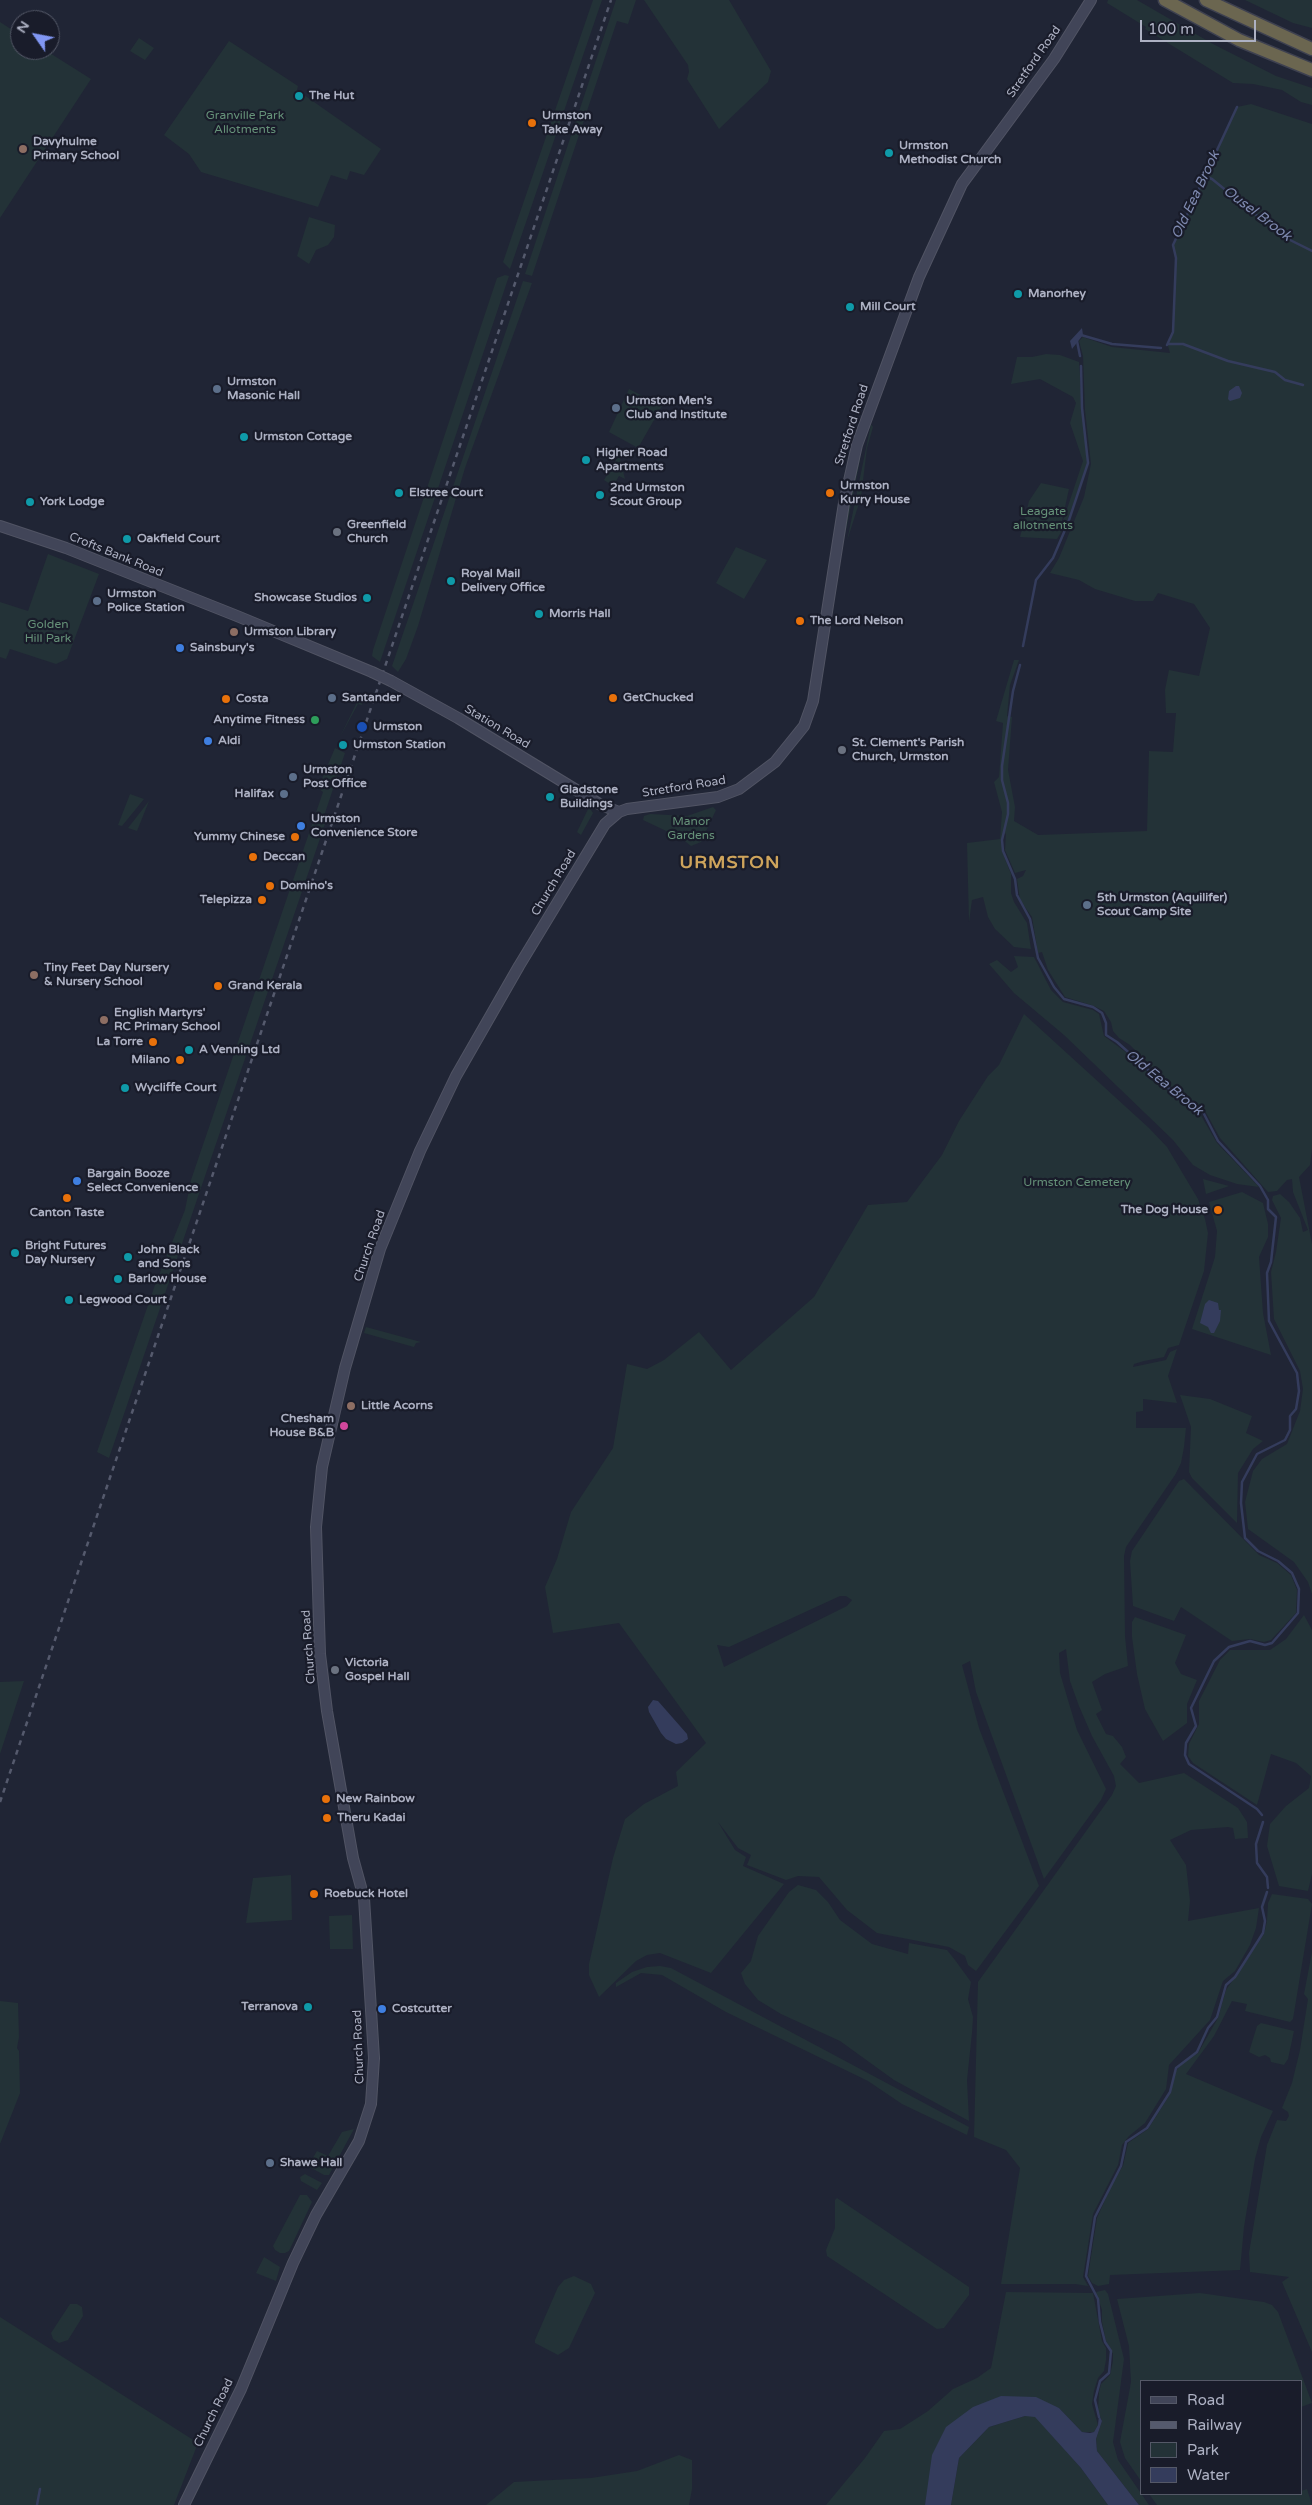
<!DOCTYPE html>
<style>
body{margin:0}
#map{position:relative;width:1312px;height:2505px;overflow:hidden;background:#202535;font-family:"Varela Round",sans-serif}
canvas{display:block}
.legend{position:absolute;left:1140px;top:2380px;width:162px;height:115px;box-sizing:border-box;background:#191c2a;border:1px solid #545867;margin:0;padding:6px 9px;list-style:none;font-size:15px;color:#adb1c3}
.legend li{display:flex;align-items:center;gap:10px;height:25px}
.legend b{width:25px;border:1px solid #545867}
.north{position:absolute;left:10px;top:10px;width:50px;height:50px;box-sizing:border-box;background:#191c2a;border:1px solid #545867;border-radius:50%;rotate:303deg;font-size:14px;font-weight:700;line-height:20px;text-align:center;color:#adb1c3}
.north::after{content:'';display:block;margin:auto;width:18px;height:22px;background:#8197f3;clip-path:polygon(50% 0,100% 100%,50% 72%,0 100%)}
.scale{position:absolute;left:1140px;top:20px;width:116px;height:22px;box-sizing:border-box;border:2px solid #adb1c3;border-top:0;padding-left:6px;font-size:15px;line-height:18px;white-space:nowrap;color:#adb1c3;-webkit-text-stroke:4px #191c2a;paint-order:stroke}
</style>
<div id="map">
<canvas width="1312" height="2505"></canvas>
<ul class="legend">
<li><b style="height:6px;background:#414558"></b>Road</li>
<li><b style="height:6px;background:#555a6d"></b>Railway</li>
<li><b style="height:14px;background:#233237"></b>Park</li>
<li><b style="height:14px;background:#343c5c"></b>Water</li>
</ul>
<div class="north">N</div>
<div class="scale">100 m</div>
</div>
<script>
const ctx = document.querySelector('canvas').getContext('2d');
ctx.lineJoin = 'round';
function paint(path, color) { ctx.fillStyle = color; ctx.fill(path, 'evenodd'); }
const shape = rows => new Path2D(rows.map(r => 'M' + r).join(''));
function strokePath(path, color, width, dash) { ctx.strokeStyle = color; ctx.lineWidth = width; ctx.lineCap = dash ? 'butt' : 'round'; ctx.setLineDash(dash || []); ctx.stroke(path); }
function drawText(font, color, halo, rows, align = 'center') {
  ctx.font = font + ' "Varela Round",sans-serif'; ctx.lineWidth = 4.5; ctx.setLineDash([]); ctx.textBaseline = 'middle'; ctx.strokeStyle = halo; ctx.fillStyle = color; for (const [text, x, y, turn = 0] of rows) {
    ctx.save(); ctx.translate(x, y); ctx.rotate((+turn || 0) * Math.PI / 180); ctx.textAlign = isNaN(turn) ? turn : align; if (halo) ctx.strokeText(text, 0, 0); ctx.fillText(text, 0, 0); ctx.restore();
  }
}
const green = shape([
 [593,0,602,0,510,269,503,262],
 [616,0,636,0,628,24,617,21,532,276,525,274],
 [644,0,729,0,771,71,768,82,719,129,687,79,689,72,688,65],
 [1108,0,1137,0,1213,44,1276,76,1312,88,1312,105,1301,102,1282,90,1253,84,1233,83,1145,29,1146,27,1107,3],
 [1245,0,1312,0,1312,28,1293,23],
 [0,22,20,35,20,50,45,50,91,79,0,218],
 [139,38,154,48,145,60,130,51],
 [229,41,298,86,297,90,381,149,364,175,350,171,347,180,331,175,318,207,201,172,189,154,164,135],
 [1251,104,1312,124,1312,1149,1310,1165,1299,1177,1312,1244,1312,1594,1308,1582,1294,1562,1248,1529,1245,1502,1253,1471,1262,1459,1287,1444,1300,1411,1303,1389,1300,1371,1274,1319,1271,1272,1276,1252,1281,1218,1272,1200,1273,1196,1280,1194,1289,1202,1300,1218,1303,1232,1308,1230,1293,1192,1292,1179,1287,1180,1277,1191,1268,1192,1220,1138,1204,1109,1175,1090,1130,1045,1119,1038,1113,1031,1111,1022,1104,1011,1094,1006,1065,997,1048,970,1042,952,1038,953,1032,917,1020,900,1017,879,1023,876,1026,870,1015,873,1005,850,1006,833,1002,837,1002,851,1011,874,1011,893,1014,902,1027,923,1031,949,1014,947,995,929,988,917,983,897,972,900,969,922,967,843,1000,839,1002,812,994,782,999,777,1003,723,996,721,1014,660,1019,660,1010,685,1007,716,1012,717,1008,770,1015,807,1014,821,1038,835,1147,831,1149,751,1173,752,1176,713,1166,713,1165,690,1169,670,1199,676,1210,628,1194,604,1158,593,1153,601,1135,601,1095,589,1079,580,1050,573,1059,558,1084,497,1091,464,1085,410,1083,356,1079,341,1083,337,1112,347,1170,353,1168,346,1173,332,1176,258,1173,245,1237,107],
 [309,217,335,225,334,237,328,245,316,250,309,264,297,256],
 [505,275,509,276,380,662,372,656,373,650,497,278],
 [523,281,532,283,465,468,418,626,406,659,398,672,392,666],
 [1046,354,1060,355,1079,362,1087,463,1067,522,1057,539,1020,537,1029,501,1041,483,1069,489,1060,530,1083,461,1070,423,1076,403,1073,397,1040,379,1011,384,1017,357,1032,357],
 [629,389,662,406,638,448,609,432],
 [871,424,873,427,867,448,861,497,847,541],
 [619,455,625,479,619,476,613,486,604,480],
 [859,459,860,460,844,540,845,521],
 [736,547,767,560,744,599,716,583],
 [48,554,99,574,67,659,56,664,10,649,6,659,0,657,0,602,28,611],
 [361,694,364,698,362,705,358,704,340,737],
 [335,748,345,753,324,816,327,818,109,1458,97,1452,155,1285,185,1210,191,1180,323,792,318,788],
 [130,794,144,799,122,826,118,825],
 [149,801,137,831,128,828],
 [589,807,593,813,581,835,577,832],
 [713,807,716,810,701,842,691,846,681,838,643,820,644,816,650,814,687,816],
 [1014,956,1034,957,1051,990,1063,1002,1093,1010,1099,1014,1104,1036,1127,1053,1174,1097,1199,1112,1217,1143,1259,1187,1237,1184,1210,1175,1193,1165,1173,1140,1064,1035,1014,993,989,964,997,960,1011,972,1018,967],
 [1024,1014,1149,1128,1167,1147,1198,1199,1205,1219,1208,1233,1204,1271,1179,1345,1168,1348,1164,1357,1144,1361,1134,1364,1133,1367,1166,1360,1170,1352,1177,1349,1168,1376,1177,1403,1143,1399,1143,1411,1136,1412,1136,1428,1186,1428,1184,1447,1181,1463,1175,1475,1126,1547,1124,1556,1125,1636,1128,1666,1105,1674,1092,1682,1102,1710,1096,1714,1106,1734,1113,1736,1122,1747,1126,1757,1120,1764,1139,1783,1184,1773,1238,1808,1247,1822,1248,1838,1235,1839,1233,1828,1228,1827,1191,1830,1170,1840,1186,1865,1190,1901,1188,1921,1259,1908,1256,1928,1250,1945,1235,1971,1223,1981,1210,2020,1169,2065,1166,2089,1145,2123,1129,2136,1122,2145,1118,2165,1093,2214,1083,2277,1088,2286,1075,2284,1001,2284,1020,2168,1006,2150,974,2137,978,1982,1112,1795,1116,1786,1114,1776,1092,1736,1079,1706,1070,1681,1066,1649,1059,1653,1060,1673,1068,1700,1077,1730,1106,1789,1101,1800,1044,1879,976,1692,970,1661,962,1665,979,1728,1039,1886,976,1971,968,1965,965,1956,949,1947,877,1933,847,1910,819,1877,798,1876,786,1880,747,1865,751,1855,738,1848,718,1822,735,1850,746,1857,743,1866,784,1884,711,1973,660,1953,647,1955,636,1961,599,1997,589,1975,589,1964,613,1858,625,1819,644,1804,678,1786,676,1772,706,1743,619,1623,553,1633,545,1587,557,1559,571,1512,613,1448,627,1364,647,1369,664,1360,699,1332,731,1370,814,1297,868,1205,907,1202,942,1155,959,1121,988,1076,999,1065],
 [840,1596,846,1596,852,1600,847,1606,724,1667,717,1645,729,1647],
 [1203,1179,1229,1186,1206,1194],
 [1242,1192,1263,1203,1268,1224,1268,1237,1259,1257,1263,1313,1271,1355,1192,1329,1215,1257,1217,1231,1209,1202],
 [366,1327,421,1342,416,1343,414,1347,364,1333],
 [1180,1395,1210,1399,1252,1416,1246,1433,1263,1441,1253,1449,1238,1473,1237,1523,1192,1478,1189,1472,1191,1427],
 [1184,1479,1259,1555,1277,1563,1291,1575,1297,1590,1296,1613,1271,1640,1264,1642,1250,1639,1232,1641,1181,1607,1174,1621,1133,1606,1130,1561,1132,1551,1179,1481],
 [1304,1615,1312,1630,1312,1874,1308,1891,1279,1886,1267,1846,1270,1824,1286,1806,1309,1788,1311,1776,1296,1763,1271,1754,1257,1805,1193,1763,1188,1756,1189,1744,1199,1724,1199,1701,1220,1660,1230,1650,1270,1650,1286,1639],
 [1135,1617,1186,1635,1175,1663,1181,1674,1197,1680,1187,1704,1187,1723,1163,1741,1145,1709,1137,1674,1132,1637,1132,1622],
 [24,1681,0,1754,0,1682],
 [291,1875,292,1920,246,1923,253,1878],
 [798,1885,816,1890,828,1902,840,1920,872,1944,908,1954,909,1943,947,1950,955,1960,971,1982,968,1999,973,2017,972,2033,967,2080,969,2121,894,2080,840,2041,781,2014,758,2000,745,1984,741,1973,751,1961,758,1936,789,1892],
 [1272,1894,1308,1899,1312,1904,1293,2019,1290,2022,1245,2011,1247,2004,1232,2001,1214,2036,1186,2074,1273,2111,1261,2137,1255,2159,1244,2227,1240,2270,1110,2275,1109,2284,1098,2286,1092,2283,1088,2276,1097,2218,1114,2180,1123,2166,1128,2143,1148,2129,1169,2096,1176,2071,1182,2063,1198,2053,1218,2018,1226,1990,1264,1934,1267,1921,1268,1903],
 [352,1915,353,1949,330,1949,329,1916],
 [1312,1952,1312,2352,1282,2282,1289,2277,1250,2272,1249,2253,1267,2145,1277,2120,1286,2121,1289,2116,1288,2112,1282,2108,1292,2083,1300,2050,1308,1999,1304,1994],
 [660,1966,671,1968,969,2127,967,2135,902,2104,868,2081,726,2012,662,1975,641,1973,616,1987,616,1983,632,1972,647,1967],
 [0,2001,18,2003,19,2037,17,2048,19,2051,20,2093,0,2144],
 [1261,2023,1294,2031,1288,2059,1284,2065,1271,2062,1270,2058,1265,2055,1259,2057,1249,2052,1257,2026],
 [354,2129,329,2175,324,2175,308,2166,317,2151,328,2156,342,2132],
 [305,2174,322,2183,317,2190,301,2181,300,2177],
 [300,2195,307,2195,312,2202,289,2251,285,2253,280,2253,275,2250,273,2246],
 [837,2198,969,2287,969,2295,944,2328,937,2329,827,2256,826,2250,835,2228,835,2200],
 [264,2257,280,2267,276,2281,256,2273],
 [574,2276,591,2284,595,2293,569,2348,558,2355,535,2343,535,2340,558,2287,564,2280],
 [1105,2290,1108,2294,1124,2359,1113,2442,1118,2460,1149,2505,1139,2505,1097,2451,1096,2439,1102,2421,1098,2411,1099,2392,1101,2384,1110,2375,1113,2361,1113,2354,1106,2341,1102,2322,1102,2310,1096,2292],
 [1006,2292,1093,2293,1102,2341,1106,2348,1106,2360,1104,2371,1098,2378,1094,2391,1092,2404,1098,2425,1094,2432,1082,2432,1059,2408,1001,2396,929,2488,925,2505,826,2505,865,2458,884,2431,900,2429,928,2411,953,2389,977,2378,991,2368],
 [1200,2293,1264,2302,1272,2305,1278,2312,1312,2403,1301,2407,1301,2381,1141,2381,1141,2481,1125,2458,1120,2442,1131,2382,1129,2346,1117,2299],
 [70,2304,77,2304,82,2307,83,2316,68,2340,59,2343,53,2339,51,2333],
 [0,2317,198,2443,174,2505,0,2505],
 [1025,2416,1035,2416,1081,2468,1108,2505,951,2505,959,2458,989,2427],
 [679,2455,692,2460,692,2489,689,2505,486,2505,514,2482,591,2478,637,2471],
 [1307,2489,1312,2505,1157,2505,1149,2494,1301,2494,1301,2491]
]);
const water = shape([
 [1082,328,1083,335,1072,349,1070,341],
 [1236,386,1239,386,1242,393,1240,398,1230,401,1228,399,1229,391],
 [1209,1300,1218,1303,1219,1310,1221,1310,1220,1321,1214,1333,1211,1333,1208,1327,1200,1323,1205,1304],
 [653,1700,658,1701,687,1734,688,1739,682,1743,676,1744,666,1739,661,1733,649,1712,648,1707],
 [1001,2396,1036,2397,1059,2408,1082,2432,1090,2433,1094,2432,1098,2425,1099,2415,1102,2421,1096,2439,1097,2451,1139,2505,1108,2505,1081,2468,1035,2417,1025,2416,989,2427,959,2458,951,2505,925,2505,932,2455,946,2427,973,2407]
]);
const stream = shape([
 [1204,176,1212,179,1282,236,1312,251],
 [1081,335,1112,344,1161,348],
 [1077,341,1080,356],
 [1168,344,1183,344,1228,361,1275,372,1285,380,1303,385],
 [1167,345,1173,332,1176,258,1173,245,1237,107],
 [1023,646,1036,580,1053,558,1068,523,1088,463,1082,408,1081,366],
 [1020,665,1013,691,1002,766,1002,780,1008,803,1008,814,1002,840,1003,851,1015,879,1017,895,1030,919,1038,958,1054,987,1064,999,1093,1007,1102,1013,1106,1023,1106,1035,1117,1042,1175,1094,1203,1112,1218,1141,1260,1186,1268,1200,1268,1209,1276,1217,1271,1262,1267,1273,1269,1321,1297,1373,1299,1391,1296,1409,1290,1416,1290,1430,1285,1440,1257,1454,1242,1482,1241,1503,1245,1538,1258,1551,1278,1561,1292,1573,1299,1589,1298,1613,1272,1643,1265,1645,1250,1641,1229,1647,1214,1661,1191,1708,1196,1726,1186,1743,1185,1755,1189,1764,1257,1809,1262,1815],
 [1263,1822,1256,1844,1257,1863,1267,1877,1268,1888],
 [1099,2417,1095,2400,1100,2381,1109,2373,1111,2351,1105,2342,1100,2322,1098,2299,1086,2276,1095,2217,1121,2166,1126,2142,1147,2128,1170,2092,1176,2068,1197,2052,1208,2028,1217,2017,1226,1985,1235,1977,1263,1933,1265,1921,1262,1907,1267,1892],
 [37,2505,40,2489]
]);
const secondary = shape([
 [0,526,66,548,237,616,372,672],
 [391,681,458,718,601,805,619,812],
 [184,2505,241,2389,293,2263,316,2215,359,2141,371,2104,374,2058,364,1898,353,1858,327,1711,320,1654,316,1527,322,1467,345,1368,380,1249,420,1151,456,1076,519,966,605,824,619,812,627,809,718,797,739,789,775,762,804,726,813,701,844,503,857,445,919,277,962,184,1054,59,1091,0]
]);
const highway = shape([
 [1165,0,1239,40,1312,70],
 [1206,0,1312,49]
]);
const rail = shape([
 [0,1802,611,0]
]);
const secondaryBridge = shape([
 [372,672,391,681]
]);
const markers = [
 [299,96,5,"#0f9aa8"],
 [532,123,5,"#e8710a"],
 [23,149,5,"#8d6e63"],
 [889,153,5,"#0f9aa8"],
 [1018,294,5,"#0f9aa8"],
 [850,307,5,"#0f9aa8"],
 [217,389,5,"#5c6f8a"],
 [616,408,5,"#5c6f8a"],
 [244,437,5,"#0f9aa8"],
 [586,460,5,"#0f9aa8"],
 [399,493,5,"#0f9aa8"],
 [830,493,5,"#e8710a"],
 [600,495,5,"#0f9aa8"],
 [30,502,5,"#0f9aa8"],
 [337,532,5,"#6b7280"],
 [127,539,5,"#0f9aa8"],
 [451,581,5,"#0f9aa8"],
 [367,598,5,"#0f9aa8"],
 [97,601,5,"#5c6f8a"],
 [539,614,5,"#0f9aa8"],
 [800,621,5,"#e8710a"],
 [234,632,5,"#8d6e63"],
 [180,648,5,"#3f7fe0"],
 [332,698,5,"#5c6f8a"],
 [613,698,5,"#e8710a"],
 [226,699,5,"#e8710a"],
 [315,720,5,"#2e9e5b"],
 [362,727,6,"#1a4fb4"],
 [208,741,5,"#3f7fe0"],
 [343,745,5,"#0f9aa8"],
 [842,750,5,"#6b7280"],
 [293,777,5,"#5c6f8a"],
 [284,794,5,"#5c6f8a"],
 [550,797,5,"#0f9aa8"],
 [301,826,5,"#3f7fe0"],
 [295,837,5,"#e8710a"],
 [253,857,5,"#e8710a"],
 [270,886,5,"#e8710a"],
 [262,900,5,"#e8710a"],
 [1087,905,5,"#5c6f8a"],
 [34,975,5,"#8d6e63"],
 [218,986,5,"#e8710a"],
 [104,1020,5,"#8d6e63"],
 [153,1042,5,"#e8710a"],
 [189,1050,5,"#0f9aa8"],
 [180,1060,5,"#e8710a"],
 [125,1088,5,"#0f9aa8"],
 [77,1181,5,"#3f7fe0"],
 [67,1198,5,"#e8710a"],
 [1218,1210,5,"#e8710a"],
 [15,1253,5,"#0f9aa8"],
 [128,1257,5,"#0f9aa8"],
 [118,1279,5,"#0f9aa8"],
 [69,1300,5,"#0f9aa8"],
 [351,1406,5,"#8d6e63"],
 [344,1426,5,"#d1479c"],
 [335,1670,5,"#6b7280"],
 [326,1799,5,"#e8710a"],
 [327,1818,5,"#e8710a"],
 [314,1894,5,"#e8710a"],
 [308,2007,5,"#0f9aa8"],
 [382,2009,5,"#3f7fe0"],
 [270,2163,5,"#5c6f8a"]
];
const streetNames = [
 ["Stretford Road",1034,62,-55],
 ["Stretford Road",852,425,-72],
 ["Crofts Bank Road",116,555,22],
 ["Station Road",497,727,31],
 ["Stretford Road",684,787,-9],
 ["Church Road",554,883,-59],
 ["Church Road",370,1246,-71],
 ["Church Road",309,1647,-94],
 ["Church Road",359,2047,-92],
 ["Church Road",214,2413,-64]
];
const poiNames = [
 ["The Hut",309,96],
 ["Urmston",542,116],
 ["Take Away",542,130],
 ["Davyhulme",33,142],
 ["Primary School",33,156],
 ["Urmston",899,146],
 ["Methodist Church",899,160],
 ["Manorhey",1028,294],
 ["Mill Court",860,307],
 ["Urmston",227,382],
 ["Masonic Hall",227,396],
 ["Urmston Men's",626,401],
 ["Club and Institute",626,415],
 ["Urmston Cottage",254,437],
 ["Higher Road",596,453],
 ["Apartments",596,467],
 ["Urmston",840,486],
 ["Kurry House",840,500],
 ["2nd Urmston",610,488],
 ["Scout Group",610,502],
 ["Elstree Court",409,493],
 ["York Lodge",40,502],
 ["Greenfield",347,525],
 ["Church",347,539],
 ["Oakfield Court",137,539],
 ["Royal Mail",461,574],
 ["Delivery Office",461,588],
 ["Urmston",107,594],
 ["Police Station",107,608],
 ["Showcase Studios",357,598,"right"],
 ["Morris Hall",549,614],
 ["The Lord Nelson",810,621],
 ["Urmston Library",244,632],
 ["Sainsbury's",190,648],
 ["Santander",342,698],
 ["GetChucked",623,698],
 ["Costa",236,699],
 ["Anytime Fitness",305,720,"right"],
 ["Urmston",373,727],
 ["Aldi",218,741],
 ["St. Clement's Parish",852,743],
 ["Church, Urmston",852,757],
 ["Urmston Station",353,745],
 ["Urmston",303,770],
 ["Post Office",303,784],
 ["Gladstone",560,790],
 ["Buildings",560,804],
 ["Halifax",274,794,"right"],
 ["Urmston",311,819],
 ["Convenience Store",311,833],
 ["Yummy Chinese",285,837,"right"],
 ["Deccan",263,857],
 ["Domino's",280,886],
 ["5th Urmston (Aquilifer)",1097,898],
 ["Scout Camp Site",1097,912],
 ["Telepizza",252,900,"right"],
 ["Tiny Feet Day Nursery",44,968],
 ["& Nursery School",44,982],
 ["Grand Kerala",228,986],
 ["English Martyrs'",114,1013],
 ["RC Primary School",114,1027],
 ["La Torre",143,1042,"right"],
 ["A Venning Ltd",199,1050],
 ["Milano",170,1060,"right"],
 ["Wycliffe Court",135,1088],
 ["Bargain Booze",87,1174],
 ["Select Convenience",87,1188],
 ["The Dog House",1208,1210,"right"],
 ["Canton Taste",67,1213,"center"],
 ["Bright Futures",25,1246],
 ["Day Nursery",25,1260],
 ["John Black",138,1250],
 ["and Sons",138,1264],
 ["Barlow House",128,1279],
 ["Legwood Court",79,1300],
 ["Little Acorns",361,1406],
 ["Chesham",334,1419,"right"],
 ["House B&B",334,1433,"right"],
 ["Victoria",345,1663],
 ["Gospel Hall",345,1677],
 ["New Rainbow",336,1799],
 ["Theru Kadai",337,1818],
 ["Roebuck Hotel",324,1894],
 ["Terranova",298,2007,"right"],
 ["Costcutter",392,2009],
 ["Shawe Hall",280,2163]
];
const parkNames = [
 ["Granville Park",245,116],
 ["Allotments",245,130],
 ["Leagate",1043,512],
 ["allotments",1043,526],
 ["Golden",48,625],
 ["Hill Park",48,639],
 ["Manor",691,822],
 ["Gardens",691,836],
 ["Urmston Cemetery",1077,1183]
];
const waterNames = [
 ["Old Eea Brook",1196,195,-65],
 ["Ousel Brook",1257,214,37],
 ["Old Eea Brook",1164,1083,39]
];
const districtNames = [
 ["URMSTON",730,863]
];
paint(green, '#233237');
paint(water, '#343c5c');
strokePath(stream, '#343c5c', 2.5);
strokePath(secondary, '#515464', 12);
strokePath(highway, '#3e4150', 15);
strokePath(secondary, '#414558', 10);
strokePath(highway, '#6b6650', 12);
strokePath(rail, '#555a6d', 2.5, [5, 5]);
strokePath(secondaryBridge, '#515464', 12, []);
strokePath(secondaryBridge, '#414558', 10);
for (const [x, y, r, color] of markers) { const dot = new Path2D(); dot.arc(x, y, r, 0, 2 * Math.PI); ctx.fillStyle = color; ctx.fill(dot); strokePath(dot, '#191c2a', 2); }
drawText('12px', '#adb1c3', '#191c2a', streetNames);
drawText('bold 12px', '#adb1c3', '#191c2a', poiNames, 'left');
drawText('12px', '#669279', '#191c2a', parkNames);
drawText('italic 14px', '#7e89af', '#191c2a', waterNames);
ctx.letterSpacing = '1px';
drawText('bold 18px', '#cea45c', '#191c2a', districtNames);
ctx.letterSpacing = '0px';
</script>
